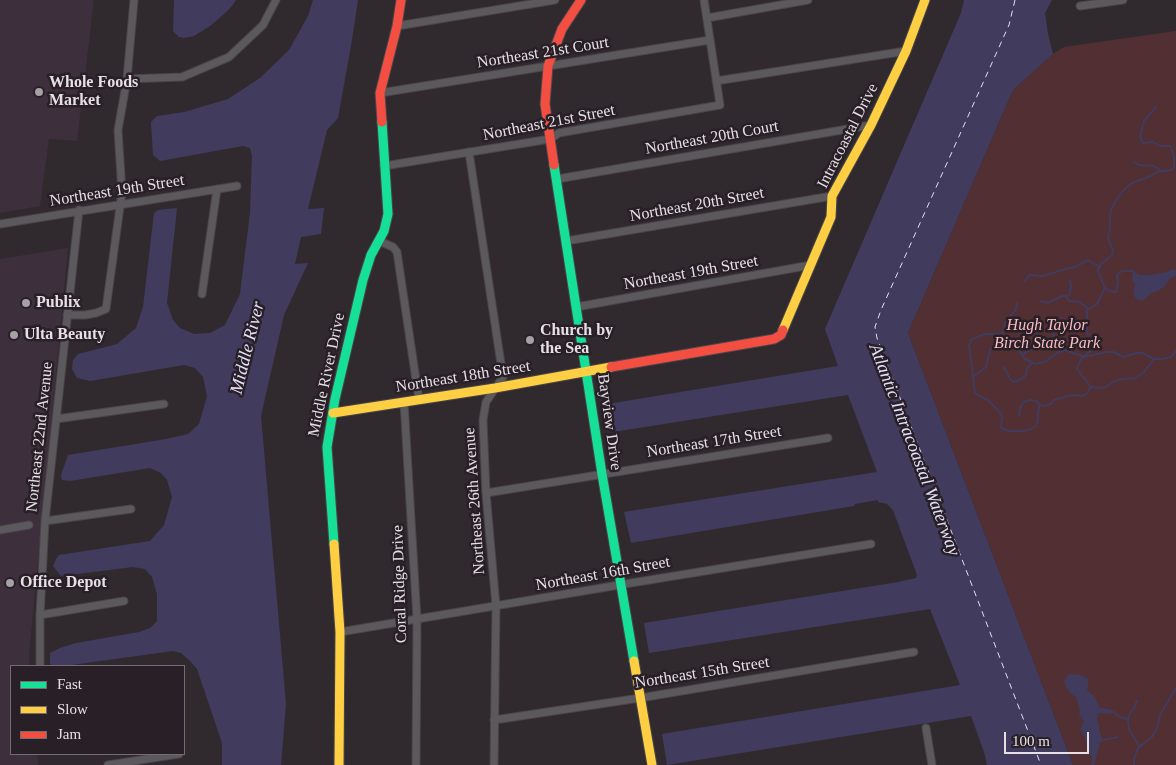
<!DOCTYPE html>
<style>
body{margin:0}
#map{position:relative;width:1176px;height:765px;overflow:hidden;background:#302a2f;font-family:"Times New Roman",serif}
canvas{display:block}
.legend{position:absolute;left:10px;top:665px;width:175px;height:90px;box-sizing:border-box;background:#281f27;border:1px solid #746c73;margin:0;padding:6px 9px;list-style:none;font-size:15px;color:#e6e0e5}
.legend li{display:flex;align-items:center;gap:10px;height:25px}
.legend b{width:25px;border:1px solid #746c73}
.scale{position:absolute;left:1004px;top:732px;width:85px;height:22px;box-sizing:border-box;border:2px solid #e6e0e5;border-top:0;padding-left:6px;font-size:15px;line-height:18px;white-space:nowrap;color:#e6e0e5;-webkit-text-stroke:4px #281f27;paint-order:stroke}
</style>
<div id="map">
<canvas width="1176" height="765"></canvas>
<ul class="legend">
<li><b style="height:6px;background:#16e098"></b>Fast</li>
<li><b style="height:6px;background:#ffcf43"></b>Slow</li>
<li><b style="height:6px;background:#f24e42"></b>Jam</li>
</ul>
<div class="scale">100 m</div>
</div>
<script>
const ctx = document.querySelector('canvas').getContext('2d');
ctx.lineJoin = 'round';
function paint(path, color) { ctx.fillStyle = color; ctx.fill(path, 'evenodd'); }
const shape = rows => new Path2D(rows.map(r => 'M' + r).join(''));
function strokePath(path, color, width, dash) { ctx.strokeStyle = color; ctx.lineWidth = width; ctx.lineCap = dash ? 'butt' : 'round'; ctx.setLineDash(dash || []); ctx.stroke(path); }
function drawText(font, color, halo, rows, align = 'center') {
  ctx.font = font + ' "Times New Roman",serif'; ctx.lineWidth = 5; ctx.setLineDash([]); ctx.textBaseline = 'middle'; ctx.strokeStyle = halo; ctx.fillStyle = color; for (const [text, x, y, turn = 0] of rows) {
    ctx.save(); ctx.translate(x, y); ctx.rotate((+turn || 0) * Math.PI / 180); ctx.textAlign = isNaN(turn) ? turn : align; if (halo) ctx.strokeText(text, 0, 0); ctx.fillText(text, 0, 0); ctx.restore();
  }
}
const built = shape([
 [0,0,94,0,77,141,49,139,40,206,0,213],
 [68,248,29,655,30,666,11,666,11,754,37,754,38,765,0,765,0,259]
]);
const green = shape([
 [1176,31,1176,765,1073,765,908,333,1013,90,1053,54,1064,47]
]);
const water = shape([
 [174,0,236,0,232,6,223,15,210,26,194,36,184,38,179,37,173,31],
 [313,0,358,0,352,40,338,118,327,130,308,209,324,208,321,234,301,237,295,264,308,263,284,315,261,416,286,704,281,765,222,765,222,743,197,669,190,661,181,653,173,651,64,666,54,666,50,664,50,653,60,648,76,643,139,632,150,628,157,621,157,594,152,577,145,569,133,567,61,576,53,566,56,559,59,555,150,541,164,525,172,497,167,480,161,473,150,468,70,481,62,480,61,475,68,455,166,439,188,434,199,424,207,396,203,377,195,368,184,365,90,381,77,378,72,369,73,360,78,354,117,344,136,328,143,307,154,213,158,210,177,208,167,303,173,320,180,328,194,334,210,333,225,325,240,294,250,213,252,156,250,148,243,146,160,161,153,155,151,122,157,116,184,112,228,99,260,78,289,50,308,16],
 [964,0,1052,0,1045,13,1048,34,1053,54,1013,90,908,333,1073,765,987,765,985,755,971,716,667,765,662,734,960,685,930,609,649,653,644,623,898,582,916,578,917,575,893,510,887,504,878,502,878,500,855,504,854,506,631,543,624,512,877,472,848,395,613,432,608,404,838,366,825,329,961,13],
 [1172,269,1176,270,1176,276,1170,278,1165,286,1158,291,1152,293,1142,301,1137,299,1133,295,1135,284,1132,280,1133,271,1139,275,1150,275,1167,272],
 [1069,674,1080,675,1089,679,1087,690,1095,697,1100,708,1110,709,1114,712,1109,714,1101,713,1098,714,1097,720,1099,726,1099,730,1103,740,1100,743,1094,765,1091,765,1092,759,1091,754,1088,751,1086,739,1080,730,1084,722,1079,714,1080,711,1076,697,1070,693,1066,687,1064,681]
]);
const stream = shape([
 [1134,162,1139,165,1154,166,1161,171],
 [1070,280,1071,286,1070,293,1067,297,1069,301,1080,302,1088,309],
 [1025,281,1029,275,1043,276,1069,268,1075,267,1088,260,1100,267],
 [1106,288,1109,291,1116,292,1118,283,1117,275,1122,271,1133,271],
 [1040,301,1048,303,1062,296,1066,296],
 [1017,303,1016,310,1007,319,1003,333,1000,334,984,334,971,340,969,345,975,393,981,397,988,400,1002,415,1001,428,1009,431,1024,431,1031,429,1036,426,1038,421,1038,411,1040,405,1044,406,1051,404,1054,400,1068,396,1074,395,1083,396,1087,393,1091,387],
 [1062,318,1056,324,1053,329,1054,337,1065,350,1084,357,1107,352,1113,352,1124,357,1136,353,1143,353,1154,359,1162,359,1171,357,1176,351],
 [1022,355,1031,349,1035,345,1038,338,1037,330],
 [1154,359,1144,372,1136,378,1121,379,1113,382,1106,387,1100,388,1091,387,1077,369,1079,363,1082,358,1090,351,1090,344,1087,331,1087,310,1097,304,1105,288,1098,270,1101,264,1112,255,1113,250,1108,238,1110,229,1110,219,1111,210,1116,200,1124,190,1132,183,1151,176,1157,172,1171,170,1174,168,1174,157,1172,149,1170,146,1160,146,1153,142,1143,143,1140,136,1144,121,1156,107],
 [1003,366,1011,380,1014,382,1020,380,1026,375,1027,369,1032,363],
 [973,377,986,367,990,350,993,347,998,345,1007,346,1016,348,1021,353,1024,358,1035,364,1045,362,1057,353,1065,350],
 [1019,416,1020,408,1023,402,1030,400,1036,401,1040,405],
 [1137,701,1134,708,1129,715,1128,721,1129,729,1139,746],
 [1114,712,1117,715,1122,718,1128,719],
 [1103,740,1118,737],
 [1134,765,1134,759,1138,748,1152,737,1157,728,1160,715,1176,688]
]);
const ferry = shape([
 [1015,0,1009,25,881,310,875,327,877,338,1041,765]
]);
const street = shape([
 [1080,6,1123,0],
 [707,18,808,0],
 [397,26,555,0],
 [127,79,182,77,229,57,263,25,276,0],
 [716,81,906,51],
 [380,93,710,40],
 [469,152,503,377,486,402,483,420,486,493,496,606,494,765],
 [384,166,550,139,559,133,720,105,704,0],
 [557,179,871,125],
 [0,224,237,186],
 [379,241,393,247,397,252,419,400],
 [566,241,832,196],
 [202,294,217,189],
 [576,307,811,265],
 [67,315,85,315,96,313,106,309,122,192,118,130,127,79,134,0],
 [404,402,417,619,416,765],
 [56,419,164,404],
 [486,493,828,438],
 [45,521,131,509],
 [0,530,29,525],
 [40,615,124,601],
 [340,632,631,583,871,544],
 [40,666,40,615,45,521,79,210],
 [494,720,640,698,914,652],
 [926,728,932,765],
 [108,765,179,754]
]);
const fast = shape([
 [554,165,602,474,634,661],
 [334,544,327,447,335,399,363,280,371,255,384,231,388,214,382,122]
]);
const slow = shape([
 [783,330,831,217,832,196,871,125,906,51,925,0],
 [333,413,495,388,611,367],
 [334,544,340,632,339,765],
 [634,661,652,765]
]);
const jam = shape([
 [382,122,380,93,397,26,401,0],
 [554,165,545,104,548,66,562,29,581,0],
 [611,367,774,339,781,335,783,330]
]);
const markers = [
 [39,92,5,"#a6a0a5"],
 [26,303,5,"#a6a0a5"],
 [14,335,5,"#a6a0a5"],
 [530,340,5,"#a6a0a5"],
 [10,583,5,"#a6a0a5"]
];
const streetNames = [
 ["Northeast 21st Court",543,53,-9],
 ["Northeast 21st Street",549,123,-11],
 ["Intracoastal Drive",848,136,-63],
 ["Northeast 20th Court",712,138,-10],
 ["Northeast 19th Street",117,191,-9],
 ["Northeast 20th Street",697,205,-10],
 ["Northeast 19th Street",691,273,-10],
 ["Middle River Drive",327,375,-78],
 ["Northeast 18th Street",463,377,-9],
 ["Bayview Drive",609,422,82],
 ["Northeast 22nd Avenue",40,437,-84],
 ["Northeast 17th Street",714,442,-9],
 ["Northeast 26th Avenue",475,501,-94],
 ["Northeast 16th Street",603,574,-10],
 ["Coral Ridge Drive",400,584,-92],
 ["Northeast 15th Street",702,673,-9]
];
const poiNames = [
 ["Whole Foods",49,83],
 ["Market",49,101],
 ["Publix",36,303],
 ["Church by",540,331],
 ["the Sea",540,349],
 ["Ulta Beauty",24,335],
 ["Office Depot",20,583]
];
const parkNames = [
 ["Hugh Taylor",1047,326],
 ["Birch State Park",1047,344]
];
const waterNames = [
 ["Middle River",248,348,-76],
 ["Atlantic Intracoastal Waterway",914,450,69]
];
paint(built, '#3d2f3b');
paint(green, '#512f33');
paint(water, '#413c5d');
strokePath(stream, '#413c5d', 2);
strokePath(ferry, '#e1dff9', 1, [6, 5]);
strokePath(street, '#494548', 9);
strokePath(fast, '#494548', 11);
strokePath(slow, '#494548', 11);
strokePath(jam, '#494548', 11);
strokePath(street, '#5c595c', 7);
strokePath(fast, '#16e098', 9);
strokePath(slow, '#ffcf43', 9);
strokePath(jam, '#f24e42', 9);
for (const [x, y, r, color] of markers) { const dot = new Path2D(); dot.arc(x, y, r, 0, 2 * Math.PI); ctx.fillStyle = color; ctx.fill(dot); strokePath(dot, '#281f27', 2); }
drawText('16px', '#e6e0e5', '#281f27', streetNames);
drawText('bold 16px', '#e6e0e5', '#281f27', poiNames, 'left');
drawText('italic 16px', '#fbbdc3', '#281f27', parkNames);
drawText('italic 18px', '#e1dff9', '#281f27', waterNames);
</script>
